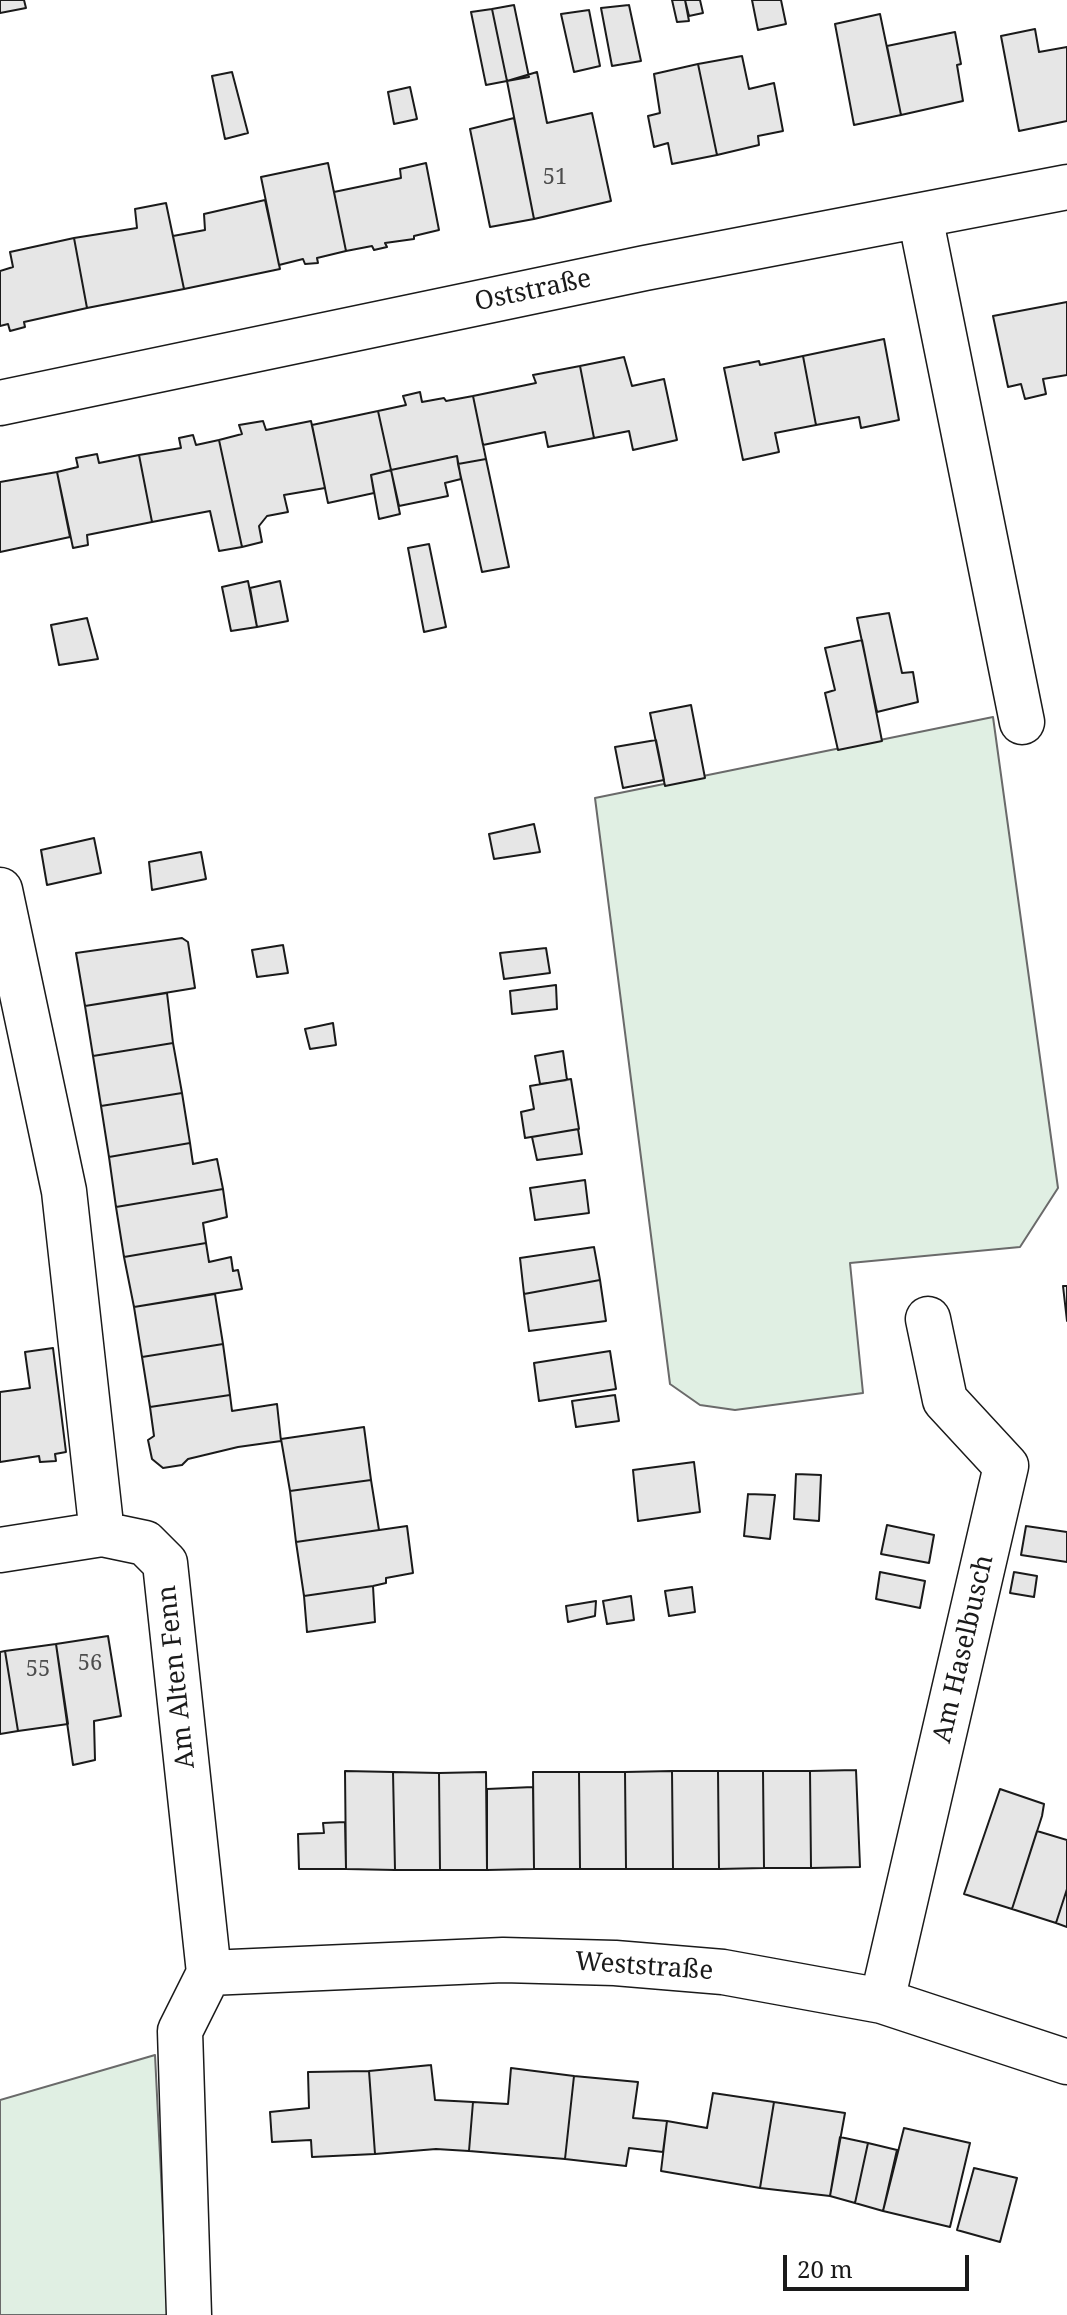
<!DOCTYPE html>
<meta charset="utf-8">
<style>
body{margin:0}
#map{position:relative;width:1067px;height:2315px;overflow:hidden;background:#fff;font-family:"Noto Serif",serif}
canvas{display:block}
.scale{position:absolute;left:783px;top:2255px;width:186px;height:36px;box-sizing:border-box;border:4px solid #1a1a1a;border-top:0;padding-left:10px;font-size:24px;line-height:28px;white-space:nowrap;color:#1a1a1a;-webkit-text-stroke:6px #fff;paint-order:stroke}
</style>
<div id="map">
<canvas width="1067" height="2315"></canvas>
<div class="scale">20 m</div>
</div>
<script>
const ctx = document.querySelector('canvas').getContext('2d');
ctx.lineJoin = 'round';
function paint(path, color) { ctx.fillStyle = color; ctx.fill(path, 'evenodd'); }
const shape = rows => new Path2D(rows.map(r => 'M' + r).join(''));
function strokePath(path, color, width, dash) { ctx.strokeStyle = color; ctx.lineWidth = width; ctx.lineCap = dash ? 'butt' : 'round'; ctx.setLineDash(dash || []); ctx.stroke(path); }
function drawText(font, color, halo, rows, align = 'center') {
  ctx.font = font + ' "Noto Serif",serif'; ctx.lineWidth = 6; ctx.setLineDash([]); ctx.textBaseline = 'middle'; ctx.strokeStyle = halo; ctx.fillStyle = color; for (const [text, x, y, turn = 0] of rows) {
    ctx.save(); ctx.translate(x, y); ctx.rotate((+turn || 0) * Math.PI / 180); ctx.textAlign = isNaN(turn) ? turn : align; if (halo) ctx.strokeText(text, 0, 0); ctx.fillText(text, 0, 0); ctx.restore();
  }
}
const green = shape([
 [993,717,1058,1188,1020,1247,850,1263,863,1393,735,1410,700,1405,670,1384,595,798,993,717],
 [155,2055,168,2315,0,2315,0,2100,155,2055]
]);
const building = shape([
 [0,0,24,0,26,8,0,13,0,0],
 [672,0,685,0,689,21,677,22,672,0],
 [685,0,700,0,703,13,689,16,685,0],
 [752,0,781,0,786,24,758,30,752,0],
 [514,5,529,77,507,81,492,9,514,5],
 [629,5,641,61,612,66,601,8,629,5],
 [492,9,507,81,486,85,471,12,492,9],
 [589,10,600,66,574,72,561,14,589,10],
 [880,14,901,115,854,125,835,24,880,14],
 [1035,29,1039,52,1067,47,1067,121,1019,131,1001,36,1035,29],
 [955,32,961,64,957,65,963,101,901,115,887,46,955,32],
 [742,56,749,89,774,83,783,131,758,136,759,145,717,155,698,64,742,56],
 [698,64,717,155,672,164,668,143,654,147,648,116,660,113,654,74,698,64],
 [232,72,248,133,225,139,212,76,232,72],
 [537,72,547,123,592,113,611,201,534,219,507,81,537,72],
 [410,87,417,119,394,124,388,92,410,87],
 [514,118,534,219,490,227,470,129,514,118],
 [328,163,346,251,317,258,318,263,305,264,303,259,279,265,261,177,328,163],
 [426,163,439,230,414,236,414,239,385,243,387,247,374,250,372,246,346,251,334,192,401,178,400,169,426,163],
 [265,200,280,269,184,289,173,236,205,230,204,214,265,200],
 [166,203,184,289,87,308,74,238,137,228,135,209,166,203],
 [74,238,87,308,24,322,25,327,10,331,8,324,0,326,0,271,13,267,10,252,74,238],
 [1067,302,1067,375,1043,379,1046,394,1025,399,1021,384,1008,387,993,316,1067,302],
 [884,339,899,420,861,428,859,417,816,425,803,356,884,339],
 [803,356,816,425,775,433,779,452,743,460,724,368,759,361,760,365,803,356],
 [624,357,632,386,664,379,677,440,633,450,629,431,594,438,580,366,624,357],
 [580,366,594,438,548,447,545,432,483,445,473,396,536,383,533,375,580,366],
 [420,392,422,402,444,398,446,401,473,396,486,459,458,464,457,456,391,470,378,411,406,405,403,396,420,392],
 [378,411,391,470,371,475,374,493,328,503,312,425,378,411],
 [263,421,266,430,311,421,325,488,284,495,288,512,267,516,259,526,262,542,242,547,219,440,242,434,239,425,263,421],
 [193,435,196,445,219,440,242,547,219,551,210,511,152,522,139,455,181,448,179,438,193,435],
 [97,454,99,463,139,455,152,522,87,535,88,545,73,548,57,472,78,467,76,458,97,454],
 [457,456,461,479,445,483,448,496,399,506,391,470,457,456],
 [486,459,509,567,482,572,458,464,486,459],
 [391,470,400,514,379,519,371,475,391,470],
 [57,472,70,537,0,552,0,482,57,472],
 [429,544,446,627,424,632,408,548,429,544],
 [248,581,257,627,231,631,222,587,248,581],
 [280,581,288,621,257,627,250,588,280,581],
 [889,613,902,673,913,672,918,702,877,712,857,618,889,613],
 [87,618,98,659,59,665,51,625,87,618],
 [862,640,882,741,838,750,825,693,835,690,825,648,862,640],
 [691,705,705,778,665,786,650,713,691,705],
 [656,740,664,780,623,788,615,747,656,740],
 [534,824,540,852,494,859,489,834,534,824],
 [94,838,101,873,47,885,41,850,94,838],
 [201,852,206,879,152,890,149,862,201,852],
 [182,938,188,942,195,988,85,1006,76,953,182,938],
 [283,945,288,973,257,977,252,950,283,945],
 [546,948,550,973,504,979,500,953,546,948],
 [556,985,557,1009,512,1014,510,991,556,985],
 [167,993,173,1043,93,1056,85,1006,167,993],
 [333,1023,336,1045,310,1049,305,1029,333,1023],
 [173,1043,182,1093,101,1106,93,1056,173,1043],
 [563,1051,567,1080,540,1084,535,1056,563,1051],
 [571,1079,579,1129,525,1138,521,1112,534,1109,530,1086,571,1079],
 [182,1093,190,1143,109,1157,101,1106,182,1093],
 [578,1129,582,1154,537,1160,532,1137,578,1129],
 [190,1143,193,1164,217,1159,223,1189,116,1207,109,1157,190,1143],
 [585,1180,589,1213,535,1220,530,1188,585,1180],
 [223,1189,227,1217,203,1223,206,1243,124,1257,116,1207,223,1189],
 [206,1243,209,1262,231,1257,233,1271,238,1270,242,1289,134,1307,124,1257,206,1243],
 [594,1247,600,1280,524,1294,520,1258,594,1247],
 [600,1280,606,1321,529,1331,524,1294,600,1280],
 [1063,1286,1067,1286,1067,1321,1063,1286],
 [215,1294,223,1344,142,1357,134,1307,215,1294],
 [223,1344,230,1395,150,1407,142,1357,223,1344],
 [53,1348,66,1452,55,1454,56,1461,40,1462,39,1456,0,1462,0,1392,30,1388,25,1352,53,1348],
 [610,1351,616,1389,539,1401,534,1363,610,1351],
 [230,1395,232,1411,277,1404,281,1441,238,1447,188,1459,182,1465,163,1468,152,1459,148,1440,154,1436,150,1407,230,1395],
 [615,1395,619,1421,576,1427,572,1401,615,1395],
 [364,1427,371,1480,290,1491,281,1439,364,1427],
 [694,1462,700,1512,638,1521,633,1470,694,1462],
 [796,1474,821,1475,819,1521,794,1519,796,1474],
 [371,1480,379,1530,296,1542,290,1491,371,1480],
 [748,1494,775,1495,770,1539,744,1536,748,1494],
 [887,1525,934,1535,929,1563,881,1554,887,1525],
 [407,1526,413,1573,386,1578,386,1583,373,1586,304,1596,296,1542,407,1526],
 [1026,1526,1067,1532,1067,1562,1021,1555,1026,1526],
 [880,1572,925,1581,920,1608,876,1599,880,1572],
 [1014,1572,1037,1576,1034,1597,1010,1593,1014,1572],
 [373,1586,375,1622,307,1632,304,1596,373,1586],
 [692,1587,695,1612,669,1616,665,1591,692,1587],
 [631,1596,634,1620,607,1624,603,1601,631,1596],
 [596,1601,595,1616,568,1622,566,1606,596,1601],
 [108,1636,121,1716,94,1721,95,1760,73,1765,56,1644,108,1636],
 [56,1644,68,1724,18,1731,5,1651,56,1644],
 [5,1651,18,1731,0,1734,0,1652,5,1651],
 [856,1770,860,1867,811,1868,810,1771,856,1770],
 [345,1771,393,1772,395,1870,346,1869,345,1771],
 [672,1771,718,1771,719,1869,673,1869,672,1771],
 [672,1771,673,1869,626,1869,625,1772,672,1771],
 [718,1771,763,1771,764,1868,719,1869,718,1771],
 [763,1771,810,1771,811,1868,764,1868,763,1771],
 [393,1772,439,1773,440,1870,395,1870,393,1772],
 [486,1772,487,1870,440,1870,439,1773,486,1772],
 [533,1772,579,1772,580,1869,534,1869,533,1772],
 [579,1772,625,1772,626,1869,580,1869,579,1772],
 [533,1787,534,1869,487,1870,487,1789,533,1787],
 [1000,1789,1044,1804,1042,1816,1012,1909,964,1894,1000,1789],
 [345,1822,346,1869,299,1869,298,1834,324,1833,323,1823,345,1822],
 [1037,1831,1067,1840,1067,1889,1056,1923,1012,1909,1037,1831],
 [1067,1889,1067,1927,1056,1923,1067,1889],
 [431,2065,435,2100,473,2102,469,2151,436,2149,375,2154,369,2071,431,2065],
 [511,2068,574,2076,565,2159,469,2151,473,2102,508,2104,511,2068],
 [369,2071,375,2154,312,2157,311,2140,272,2142,270,2112,309,2108,308,2072,369,2071],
 [574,2076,638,2082,633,2118,667,2121,663,2152,629,2148,626,2166,565,2159,574,2076],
 [713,2093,774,2102,760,2188,661,2171,667,2121,707,2128,713,2093],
 [774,2102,845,2113,830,2196,760,2188,774,2102],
 [904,2128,970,2143,950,2227,883,2211,904,2128],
 [840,2137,868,2143,855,2203,830,2196,840,2137],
 [868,2143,897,2150,883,2211,855,2203,868,2143],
 [974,2168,1017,2178,1000,2242,957,2230,974,2168]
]);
const minor = shape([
 [920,216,1022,722],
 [0,403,645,268,1067,187],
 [0,890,64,1191,102,1534],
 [0,1550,102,1534,145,1543,165,1563,209,1973,180,2031,189,2315],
 [209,1973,503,1960,615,1963,723,1972,882,2001,1067,2062],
 [882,2001,1006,1466,945,1400,928,1319]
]);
const numberNames = [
 ["51",555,178],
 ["56",90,1664],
 ["55",38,1670]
];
const streetNames = [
 ["Oststraße",533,291,-12],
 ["Am Haselbusch",964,1649,-77],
 ["Am Alten Fenn",177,1677,-96],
 ["Weststraße",644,1967,4]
];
paint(green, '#e0efe3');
strokePath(green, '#6a6a6a', 2);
paint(building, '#e6e6e6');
strokePath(building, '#1a1a1a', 2);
strokePath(minor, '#1a1a1a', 47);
strokePath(minor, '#fff', 44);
drawText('22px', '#4d4d4d', null, numberNames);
drawText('26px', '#1a1a1a', '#fff', streetNames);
</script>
